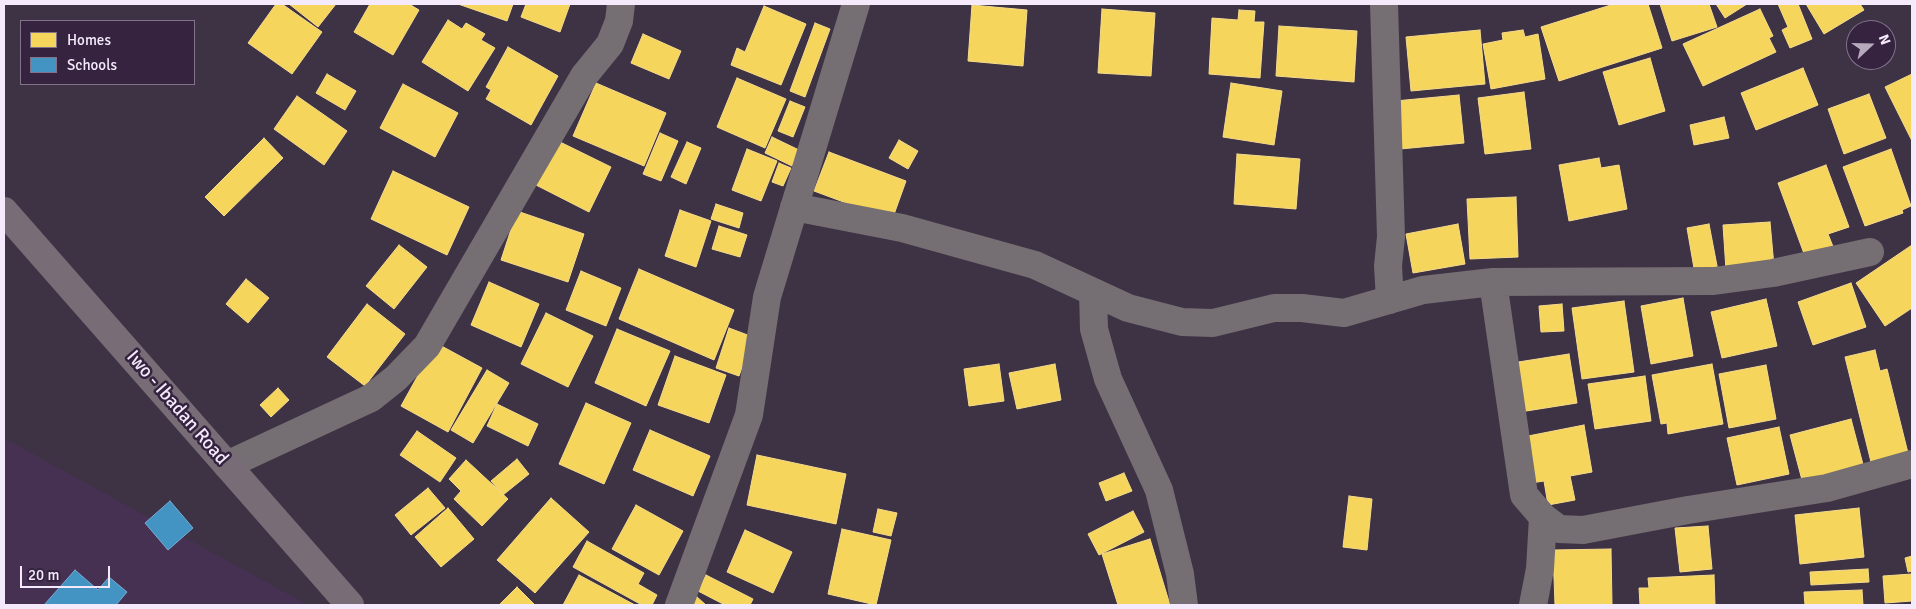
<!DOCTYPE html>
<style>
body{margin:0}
#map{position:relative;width:1916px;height:609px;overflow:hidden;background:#3e3344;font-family:Signika,sans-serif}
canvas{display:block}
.frame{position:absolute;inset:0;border:5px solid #f5eafc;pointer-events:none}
.legend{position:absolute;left:20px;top:20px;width:175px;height:65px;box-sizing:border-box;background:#35233f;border:1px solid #82738b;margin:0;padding:6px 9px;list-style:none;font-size:15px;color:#f5eafc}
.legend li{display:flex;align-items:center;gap:10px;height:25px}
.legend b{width:25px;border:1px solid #82738b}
.north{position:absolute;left:1846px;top:20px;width:50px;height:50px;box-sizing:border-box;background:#35233f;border:1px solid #82738b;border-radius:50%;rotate:69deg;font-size:14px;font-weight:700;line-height:20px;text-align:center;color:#f5eafc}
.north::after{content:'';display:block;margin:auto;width:18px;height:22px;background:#b5aabc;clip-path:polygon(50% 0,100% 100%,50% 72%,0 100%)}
.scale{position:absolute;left:20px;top:566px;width:90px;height:22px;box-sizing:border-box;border:2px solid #f5eafc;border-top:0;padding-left:6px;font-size:15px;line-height:18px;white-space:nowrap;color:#f5eafc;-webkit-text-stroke:4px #35233f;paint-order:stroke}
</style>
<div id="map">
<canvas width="1916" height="609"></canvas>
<div class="frame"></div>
<ul class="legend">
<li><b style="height:14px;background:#f6d55c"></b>Homes</li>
<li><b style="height:14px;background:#4393c3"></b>Schools</li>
</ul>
<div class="north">N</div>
<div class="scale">20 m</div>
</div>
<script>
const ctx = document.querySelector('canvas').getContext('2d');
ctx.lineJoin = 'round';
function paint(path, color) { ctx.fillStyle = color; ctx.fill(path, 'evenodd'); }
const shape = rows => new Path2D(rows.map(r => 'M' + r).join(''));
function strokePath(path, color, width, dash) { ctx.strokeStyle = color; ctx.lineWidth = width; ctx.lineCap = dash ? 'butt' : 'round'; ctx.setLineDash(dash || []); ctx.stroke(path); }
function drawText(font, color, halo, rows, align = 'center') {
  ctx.font = font + ' Signika,sans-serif'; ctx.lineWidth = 5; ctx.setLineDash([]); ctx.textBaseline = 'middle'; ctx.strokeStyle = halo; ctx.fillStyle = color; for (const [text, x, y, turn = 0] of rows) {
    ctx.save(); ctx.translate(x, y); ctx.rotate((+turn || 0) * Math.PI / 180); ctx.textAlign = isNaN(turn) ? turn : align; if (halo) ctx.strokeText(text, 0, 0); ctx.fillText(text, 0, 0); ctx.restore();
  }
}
const built = shape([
 [4,438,308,605,4,605]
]);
const homes = shape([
 [276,4,282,4,322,32,292,74,248,43,276,4],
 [289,4,336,4,318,27,289,4],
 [370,4,409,4,419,10,393,55,354,32,370,4],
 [458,4,513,4,507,21,458,4],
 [526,4,570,4,560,32,521,17,526,4],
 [1614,4,1648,4,1662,48,1559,81,1541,27,1614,4],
 [1660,4,1709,4,1717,27,1672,41,1660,4],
 [1716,4,1747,4,1725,18,1716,4],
 [1778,4,1798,4,1812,39,1790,48,1782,30,1788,27,1778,4],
 [1806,4,1860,4,1864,10,1824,34,1806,4],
 [972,5,1027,10,1023,66,968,61,972,5],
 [764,6,806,24,781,85,731,65,737,48,745,52,764,6],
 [1102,9,1155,13,1151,76,1098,73,1102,9],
 [1760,9,1773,36,1769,38,1776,52,1703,86,1683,44,1760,9],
 [1239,10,1255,11,1254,22,1264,22,1260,78,1209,74,1212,18,1238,20,1239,10],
 [448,20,462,29,466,23,485,34,481,40,495,48,468,91,422,62,448,20],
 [815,23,830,29,805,97,790,91,815,23],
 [1279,26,1357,31,1354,82,1276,76,1279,26],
 [1480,30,1485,84,1411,91,1406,37,1480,30],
 [1523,30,1525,37,1538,34,1545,79,1491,89,1483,44,1503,40,1502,33,1523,30],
 [643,34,681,51,669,79,631,63,643,34],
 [508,47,558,76,531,125,486,99,491,90,486,87,508,47],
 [1650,58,1665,111,1619,125,1603,72,1650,58],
 [1803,68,1818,105,1756,130,1741,93,1803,68],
 [327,74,356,91,345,110,316,93,327,74],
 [1912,74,1912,141,1885,87,1912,74],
 [737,78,786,99,765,148,717,127,737,78],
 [596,83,666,113,644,166,573,136,596,83],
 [1231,83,1282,91,1274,145,1223,137,1231,83],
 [403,84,458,113,435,157,380,128,403,84],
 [1524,92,1531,149,1485,154,1478,98,1524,92],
 [1869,94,1886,138,1844,154,1828,109,1869,94],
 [1459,95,1464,143,1400,149,1395,101,1459,95],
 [297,96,347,131,324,165,274,129,297,96],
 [790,101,805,107,793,137,778,131,790,101],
 [1724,117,1729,138,1694,145,1690,125,1724,117],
 [660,133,678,141,661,181,643,174,660,133],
 [772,137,799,150,792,166,765,153,772,137],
 [264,138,283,158,224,216,205,197,264,138],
 [899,140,918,151,908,169,889,158,899,140],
 [558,141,611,167,589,212,536,185,558,141],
 [687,142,701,148,686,184,671,177,687,142],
 [747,149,777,161,761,201,732,190,747,149],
 [1891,149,1911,206,1902,210,1903,213,1865,226,1843,167,1891,149],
 [829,152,906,181,892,220,814,191,829,152],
 [1237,154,1300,159,1296,209,1234,204,1237,154],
 [1599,158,1601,168,1619,165,1627,209,1569,221,1559,165,1599,158],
 [779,163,791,168,783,186,772,182,779,163],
 [1826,165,1849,227,1828,234,1834,249,1806,259,1778,183,1826,165],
 [393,171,469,207,447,255,371,219,393,171],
 [1516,197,1518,257,1470,259,1467,199,1516,197],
 [716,204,743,213,739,228,711,219,716,204],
 [680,210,711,221,696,267,665,256,680,210],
 [517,211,584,234,568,282,501,260,517,211],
 [1770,222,1774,266,1726,270,1723,225,1770,222],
 [1458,224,1465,264,1413,273,1406,234,1458,224],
 [1709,224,1718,271,1695,274,1687,228,1709,224],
 [719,226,747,235,740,257,712,249,719,226],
 [399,245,427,267,394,309,366,286,399,245],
 [1912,245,1912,308,1885,326,1856,283,1912,245],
 [639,269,734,310,714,360,619,319,639,269],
 [581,271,621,288,606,326,566,310,581,271],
 [246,279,269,298,248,323,226,304,246,279],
 [489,282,539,304,521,347,471,325,489,282],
 [1851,283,1866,327,1813,345,1798,302,1851,283],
 [1683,298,1693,356,1651,364,1641,306,1683,298],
 [1766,299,1777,346,1722,358,1711,312,1766,299],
 [1624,301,1634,372,1582,379,1572,308,1624,301],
 [367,304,405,334,365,386,327,357,367,304],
 [1562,304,1564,331,1541,332,1539,306,1562,304],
 [546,313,593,336,568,387,521,364,546,313],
 [729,328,753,337,739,376,716,368,729,328],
 [617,329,670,351,646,406,595,383,617,329],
 [436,343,482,368,448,432,401,406,436,343],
 [1875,350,1880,371,1887,369,1909,457,1872,466,1845,357,1875,350],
 [1569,354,1577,403,1520,412,1512,363,1569,354],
 [675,356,726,375,709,423,658,405,675,356],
 [999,364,1004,401,969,406,964,369,999,364],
 [1055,364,1061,400,1017,409,1009,373,1055,364],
 [1712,364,1723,424,1668,434,1667,423,1661,424,1652,375,1712,364],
 [1766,365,1776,419,1729,428,1719,374,1766,365],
 [487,370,509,383,473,443,451,430,487,370],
 [1645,376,1651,421,1595,429,1588,384,1645,376],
 [278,388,289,400,271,417,260,405,278,388],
 [586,403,631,423,604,484,559,464,586,403],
 [497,404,538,424,528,446,487,426,497,404],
 [1851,419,1865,472,1802,480,1790,435,1851,419],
 [1584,425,1592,472,1570,476,1575,500,1548,505,1544,481,1531,483,1523,437,1584,425],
 [1779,427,1789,474,1737,485,1727,438,1779,427],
 [650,430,710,456,693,496,633,470,650,430],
 [417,431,456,458,440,482,400,455,417,431],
 [757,455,846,474,836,524,747,505,757,455],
 [517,459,529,474,503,495,491,481,517,459],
 [466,460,508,499,482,526,454,499,461,491,449,479,466,460],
 [1124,473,1132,491,1106,501,1099,483,1124,473],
 [428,488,445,508,411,535,395,515,428,488],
 [1349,496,1372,499,1367,550,1343,547,1349,496],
 [551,498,589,532,535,593,497,560,551,498],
 [636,505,683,531,659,575,612,549,636,505],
 [448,508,474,539,441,567,415,537,448,508],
 [1859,508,1864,557,1800,564,1795,515,1859,508],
 [878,509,897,513,891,536,873,532,878,509],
 [1133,511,1144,532,1099,555,1088,534,1133,511],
 [1708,526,1712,569,1680,572,1675,528,1708,526],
 [842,529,891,540,876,605,828,594,842,529],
 [745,530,792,552,773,593,727,572,745,530],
 [1150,539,1170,605,1118,605,1102,554,1150,539],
 [587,541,644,573,638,584,657,595,652,605,642,605,573,567,587,541],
 [1611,549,1612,605,1555,605,1553,550,1611,549],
 [1912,556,1912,571,1908,572,1905,558,1912,556],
 [1868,569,1869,582,1811,585,1810,572,1868,569],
 [1912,574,1912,601,1885,603,1883,576,1912,574],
 [579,575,635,605,563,605,579,575],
 [706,575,753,599,750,605,725,605,698,591,706,575],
 [1714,575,1715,605,1640,605,1639,588,1649,588,1648,578,1714,575],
 [517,587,535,605,499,605,517,587],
 [1862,590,1863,605,1805,605,1804,592,1862,590],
 [697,597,706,605,691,604,697,597]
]);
const schools = shape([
 [170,501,193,528,168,550,145,523,170,501],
 [75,570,98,590,109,577,127,592,116,605,44,605,75,570]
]);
const minor = shape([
 [1384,4,1391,237,1388,266,1390,300],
 [794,207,902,228,1035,265,1128,308,1182,322,1213,323,1274,308,1302,308,1344,313,1423,290,1493,282,1714,281,1773,273,1870,252],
 [1493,282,1524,495,1543,517,1559,529,1583,530,1688,510,1827,488,1912,464],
 [1093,292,1094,329,1108,379,1159,490,1180,574,1184,605],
 [227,465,371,398,396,378,427,346,584,76,610,44,619,21,621,4],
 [679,605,749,415,767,297,856,4],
 [1533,605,1540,569,1543,517]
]);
const major = shape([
 [4,211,350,605]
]);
const streetNames = [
 ["Iwo - Ibadan Road",177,408,49]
];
paint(built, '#463152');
paint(homes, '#f6d55c');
strokePath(homes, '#f6db8c', 1);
paint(schools, '#4393c3');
strokePath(schools, '#78add4', 1);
strokePath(minor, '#756e72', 28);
strokePath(major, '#786d76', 28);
drawText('19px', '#f5eafc', '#35233f', streetNames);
</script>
